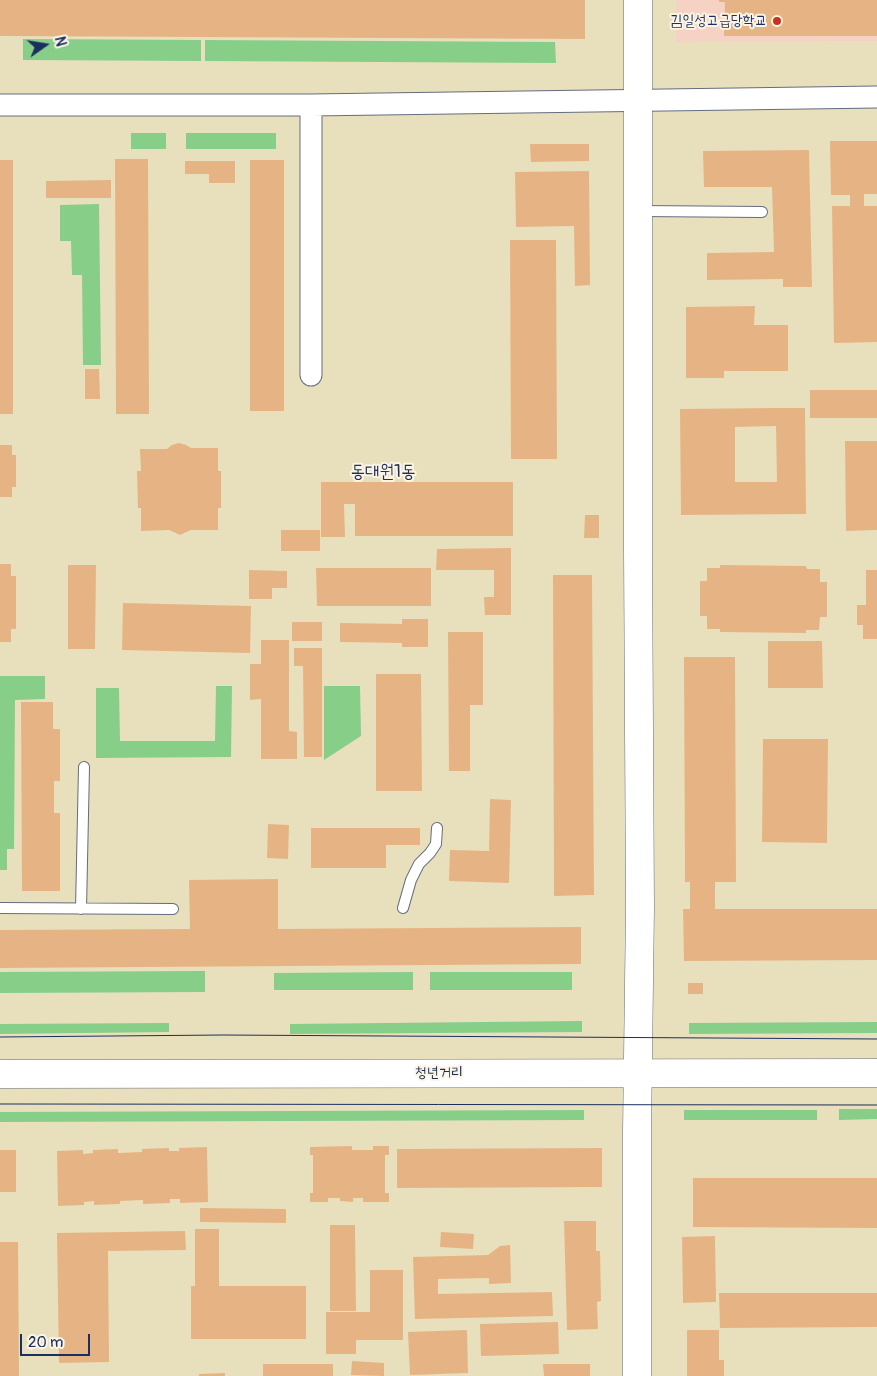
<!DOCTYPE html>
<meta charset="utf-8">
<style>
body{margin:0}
#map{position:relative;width:877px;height:1376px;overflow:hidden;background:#e8e0bc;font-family:Pangolin,sans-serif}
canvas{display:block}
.north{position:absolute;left:20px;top:20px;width:50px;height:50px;-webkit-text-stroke:4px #fcf5e5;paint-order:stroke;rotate:77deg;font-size:14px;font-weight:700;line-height:20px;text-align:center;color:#1b2f5e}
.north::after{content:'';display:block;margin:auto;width:18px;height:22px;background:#1b2f5e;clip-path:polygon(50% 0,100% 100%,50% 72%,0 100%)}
.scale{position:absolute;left:20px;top:1334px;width:70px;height:22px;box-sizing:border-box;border:2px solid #1b2f5e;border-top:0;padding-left:6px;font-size:15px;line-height:18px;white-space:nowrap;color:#1b2f5e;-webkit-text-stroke:4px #fcf5e5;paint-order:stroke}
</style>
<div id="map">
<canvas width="877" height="1376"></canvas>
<div class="north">N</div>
<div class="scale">20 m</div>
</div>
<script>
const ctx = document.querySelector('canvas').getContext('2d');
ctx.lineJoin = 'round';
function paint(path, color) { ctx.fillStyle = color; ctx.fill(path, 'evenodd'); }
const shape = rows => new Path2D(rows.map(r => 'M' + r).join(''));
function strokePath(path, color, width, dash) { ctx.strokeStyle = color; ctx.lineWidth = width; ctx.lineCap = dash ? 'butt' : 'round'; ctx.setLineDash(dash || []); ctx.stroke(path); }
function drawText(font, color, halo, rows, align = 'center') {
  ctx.font = font + ' Pangolin,"Poor Story",sans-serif'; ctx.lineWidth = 4; ctx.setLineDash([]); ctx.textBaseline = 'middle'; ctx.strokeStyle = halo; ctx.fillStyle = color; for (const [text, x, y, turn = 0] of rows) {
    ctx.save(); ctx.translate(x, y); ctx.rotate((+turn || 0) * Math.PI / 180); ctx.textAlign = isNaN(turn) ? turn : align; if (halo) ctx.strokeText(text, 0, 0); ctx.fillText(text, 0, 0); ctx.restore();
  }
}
const built = shape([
 [676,0,877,0,877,41,676,42]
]);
const green = shape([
 [23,39,201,40,201,61,23,60],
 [205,40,555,42,556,63,205,61],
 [131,133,166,133,166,149,131,149],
 [186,133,276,133,276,149,186,149],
 [99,204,101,365,83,365,82,275,72,275,71,241,60,241,60,205],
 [0,676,45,676,45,699,15,700,14,849,7,849,7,870,0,870],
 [216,686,232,686,231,757,96,758,96,688,119,688,120,741,215,741],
 [324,686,360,686,361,736,324,760],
 [205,971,205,992,0,993,0,972],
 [413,972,413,990,274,990,274,973],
 [430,972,572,972,572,990,430,990],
 [582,1021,582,1032,290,1034,290,1024],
 [877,1022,877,1033,689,1034,689,1023],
 [169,1023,169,1032,0,1034,0,1024],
 [839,1109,877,1109,877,1119,839,1120],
 [584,1110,584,1120,0,1122,0,1112],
 [684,1110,817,1110,817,1120,684,1120]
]);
const building = shape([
 [0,0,585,0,585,39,0,36],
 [719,0,877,0,877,36,724,36,725,2,719,2],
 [830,141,877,141,877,194,864,194,864,206,877,206,877,342,834,343,832,206,850,206,850,195,831,195],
 [530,144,589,144,589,161,531,162],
 [809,150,812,287,783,287,783,279,707,280,707,253,774,252,772,187,704,187,703,151],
 [115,159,148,159,149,414,116,414],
 [0,160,13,160,13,414,0,414],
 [250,160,284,160,284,411,250,411],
 [185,161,235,161,235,183,209,183,209,174,185,174],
 [589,171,590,285,575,286,574,226,516,227,515,172],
 [111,180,111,198,46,198,46,181],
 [510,240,556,240,557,459,511,459],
 [755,306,754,325,788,325,788,371,724,371,724,378,686,378,686,307],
 [85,369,99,369,100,399,85,399],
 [810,390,877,390,877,418,810,418],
 [776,408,805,408,806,514,681,515,680,409],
 [776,426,777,482,735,482,735,427],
 [845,441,877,441,877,530,846,531],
 [179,443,186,445,191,448,218,448,218,471,221,471,221,508,218,508,218,530,191,530,180,535,169,530,141,531,141,508,138,508,137,471,141,471,140,449,167,449,172,445],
 [0,445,12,445,12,455,16,455,16,487,12,487,12,497,0,497],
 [321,482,513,482,513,536,355,536,355,504,344,504,345,537,321,537],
 [585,515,599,515,599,538,584,538],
 [281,530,320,530,320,551,281,551],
 [511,548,511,615,485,615,484,597,494,597,494,570,436,570,437,549],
 [0,564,11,564,11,576,16,576,16,629,11,629,11,642,0,642],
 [68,565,96,565,95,649,68,649],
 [720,565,806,566,807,569,820,569,820,582,827,582,827,617,820,617,819,630,806,630,806,633,720,632,720,629,707,629,707,616,700,616,700,581,707,581,707,568,720,568],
 [316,568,431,568,431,606,317,606],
 [249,570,287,571,287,588,272,588,272,599,249,599],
 [866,570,877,570,877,639,863,639,863,625,857,625,857,605,866,605],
 [553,575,592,575,594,895,554,896],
 [123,603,251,606,250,653,122,650],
 [402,619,428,619,428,647,402,647,402,643,340,642,340,623,402,624],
 [292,622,322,622,322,641,292,641],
 [448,632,483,632,483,705,470,705,470,771,449,771],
 [261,640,289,640,289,731,297,732,297,759,261,759,261,699,250,700,250,664,261,664],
 [768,641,822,641,823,688,768,688],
 [294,648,322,648,322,757,304,757,303,666,294,666],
 [684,657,735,657,736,882,715,882,715,909,877,909,877,960,684,961,683,909,690,909,690,882,685,882],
 [376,674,421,674,422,791,376,791],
 [21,702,53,702,53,729,60,729,60,781,54,781,54,813,60,813,60,891,22,891],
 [763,739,828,739,827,843,762,842],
 [490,799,511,800,509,883,449,881,450,850,489,851],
 [268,824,289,825,288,859,267,858],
 [311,828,420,828,420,845,386,845,386,868,311,868],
 [278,879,278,929,581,927,581,964,0,968,0,930,190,929,189,880],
 [688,983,703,983,703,994,688,994],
 [352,1146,352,1150,373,1150,373,1146,389,1146,389,1155,385,1155,385,1193,389,1193,389,1202,363,1202,363,1198,353,1198,353,1202,340,1201,340,1198,328,1198,328,1202,310,1202,310,1193,313,1193,313,1155,310,1155,310,1147],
 [207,1147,208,1202,180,1203,180,1199,170,1199,170,1203,143,1204,143,1200,120,1201,120,1204,94,1205,94,1201,84,1202,84,1205,58,1206,57,1151,83,1150,83,1154,93,1153,93,1150,118,1149,118,1153,142,1152,142,1149,169,1148,169,1151,179,1151,179,1148],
 [602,1148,602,1187,397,1188,397,1149],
 [0,1150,16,1150,16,1192,0,1192],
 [693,1178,877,1178,877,1228,693,1227],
 [200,1208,286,1209,286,1223,200,1222],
 [564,1221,596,1221,596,1251,600,1251,601,1301,597,1302,598,1329,567,1330],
 [330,1225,355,1225,356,1311,330,1311],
 [195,1229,219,1229,219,1286,306,1286,306,1339,191,1339,191,1286,195,1286],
 [185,1231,186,1250,108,1251,109,1362,59,1363,57,1233],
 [441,1232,474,1234,473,1249,440,1247],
 [715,1236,716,1302,683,1303,682,1237],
 [0,1242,18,1242,19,1376,0,1376],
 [510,1245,511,1283,489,1284,489,1278,438,1279,438,1294,552,1292,553,1316,415,1319,413,1257,488,1255,500,1246],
 [370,1270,403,1270,403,1340,356,1340,356,1354,326,1354,326,1312,370,1312],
 [719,1293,877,1293,877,1327,720,1328],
 [558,1322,559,1354,481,1356,480,1324],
 [467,1330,468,1373,410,1375,408,1332],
 [687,1330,719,1330,719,1360,724,1360,724,1376,687,1376],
 [352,1361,384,1363,384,1376,351,1375],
 [263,1364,333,1364,333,1376,263,1376],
 [543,1364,590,1364,590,1376,544,1376],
 [225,1373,225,1376,199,1376,199,1374]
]);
const lane = shape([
 [640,211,762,212],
 [0,908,173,909],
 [403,908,411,880,419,864,430,853,436,844,437,828],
 [81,909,84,767]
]);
const street = shape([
 [0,105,311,105,877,97],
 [311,105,311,375]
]);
const secondary = shape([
 [637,1376,637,1132,640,908,638,550,638,0]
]);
const primary = shape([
 [0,1074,877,1073]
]);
const tram = shape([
 [0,1037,223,1035,877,1039],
 [0,1104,877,1105]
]);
const markers = [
 [777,21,5,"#c8321e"]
];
const poiNames = [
 ["김일성고급당학교",767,21]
];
const streetNames = [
 ["청년거리",439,1073]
];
const quarterNames = [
 ["동대원1동",383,472]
];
paint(built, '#f6d2c4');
paint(green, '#87ce89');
paint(building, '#e6b484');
strokePath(lane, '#636d7f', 12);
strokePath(street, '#636d7f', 23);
strokePath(secondary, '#636d7f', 29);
strokePath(primary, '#636d7f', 29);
strokePath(lane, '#fff', 10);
strokePath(street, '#fff', 21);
strokePath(secondary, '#fff', 28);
strokePath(primary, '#fff', 28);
strokePath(tram, '#1b2f5e', 1);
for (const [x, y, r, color] of markers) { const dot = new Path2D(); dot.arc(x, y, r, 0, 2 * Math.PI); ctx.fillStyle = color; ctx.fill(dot); strokePath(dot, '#fcf5e5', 2); }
drawText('15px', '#1b2f5e', '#fcf5e5', poiNames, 'right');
drawText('15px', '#1b2f5e', '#fcf5e5', streetNames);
drawText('18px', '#1b2f5e', '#fcf5e5', quarterNames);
</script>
